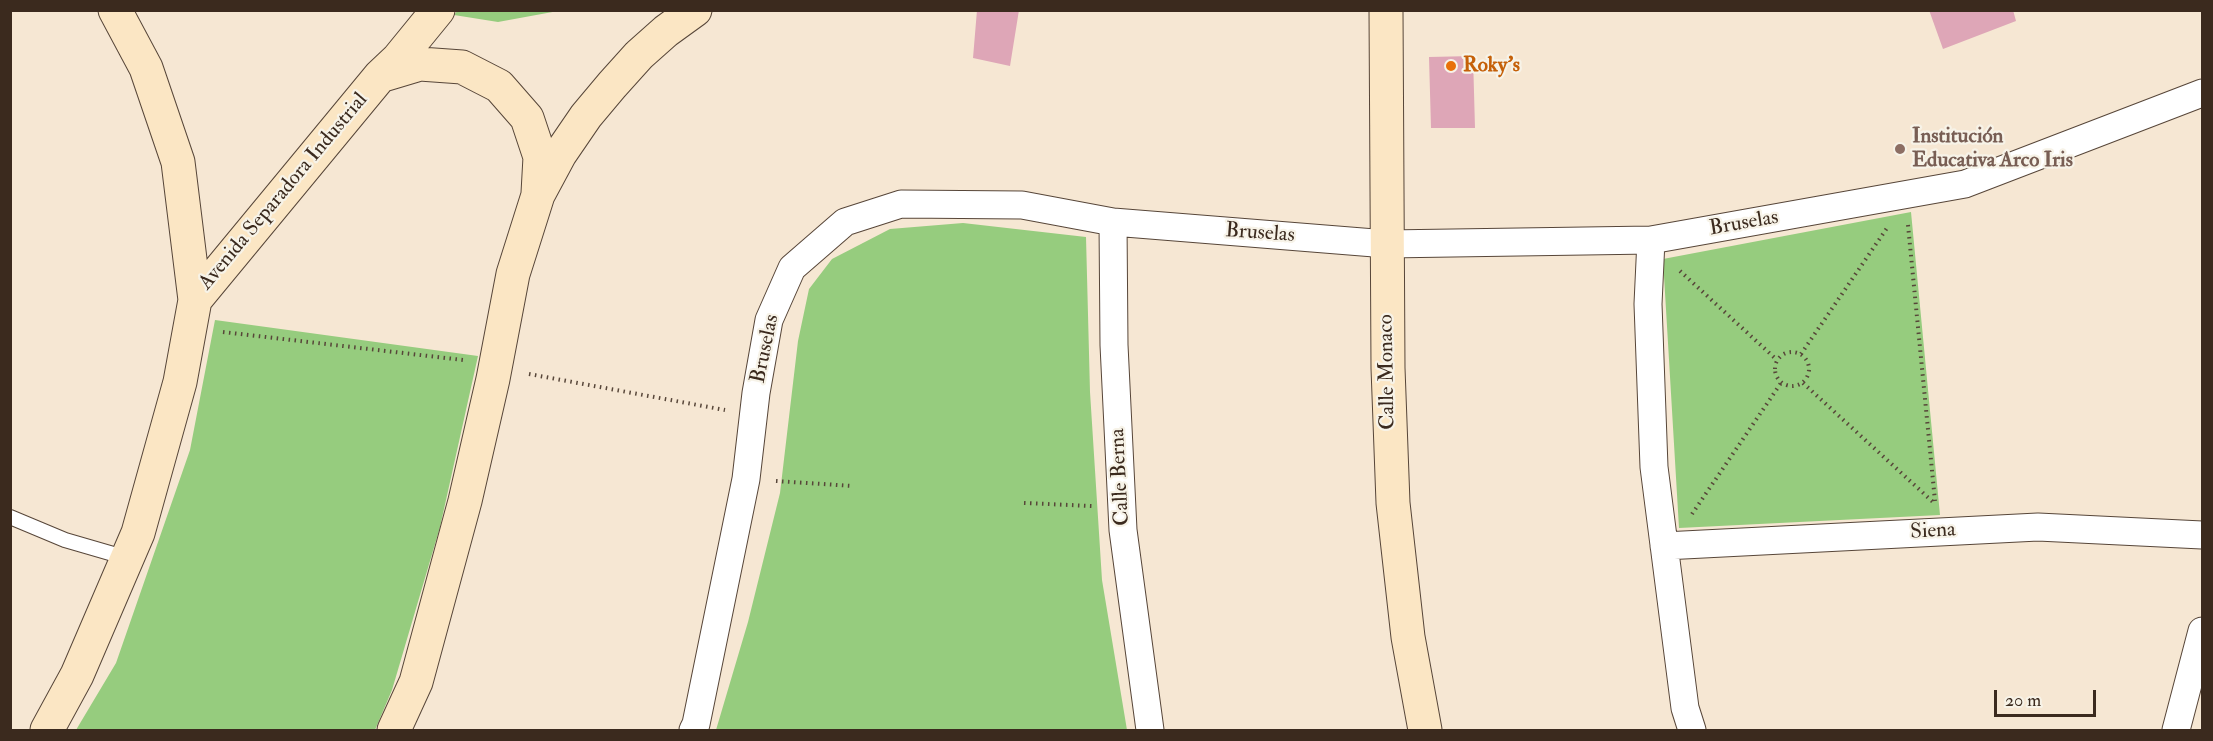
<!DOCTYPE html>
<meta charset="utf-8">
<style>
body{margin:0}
#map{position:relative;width:2213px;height:741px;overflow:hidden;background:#f6e7d3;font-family:"IM FELL Double Pica",serif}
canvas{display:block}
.frame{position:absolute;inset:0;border:12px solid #3b2a1e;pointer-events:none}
.scale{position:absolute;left:1994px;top:690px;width:102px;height:27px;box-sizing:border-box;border:3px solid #3b2a1e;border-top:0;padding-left:8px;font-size:18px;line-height:21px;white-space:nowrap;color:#3b2a1e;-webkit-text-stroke:4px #f7f3e8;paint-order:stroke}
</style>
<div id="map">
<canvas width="2213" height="741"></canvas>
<div class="frame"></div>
<div class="scale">20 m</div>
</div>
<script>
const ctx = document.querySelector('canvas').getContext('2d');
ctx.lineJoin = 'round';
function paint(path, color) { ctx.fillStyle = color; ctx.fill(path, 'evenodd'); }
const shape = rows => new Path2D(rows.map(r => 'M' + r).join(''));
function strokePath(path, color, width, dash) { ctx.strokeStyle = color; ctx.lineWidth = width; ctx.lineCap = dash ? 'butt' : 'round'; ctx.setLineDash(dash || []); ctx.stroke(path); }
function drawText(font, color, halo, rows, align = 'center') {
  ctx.font = font + ' "IM FELL Double Pica",serif'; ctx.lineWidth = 4.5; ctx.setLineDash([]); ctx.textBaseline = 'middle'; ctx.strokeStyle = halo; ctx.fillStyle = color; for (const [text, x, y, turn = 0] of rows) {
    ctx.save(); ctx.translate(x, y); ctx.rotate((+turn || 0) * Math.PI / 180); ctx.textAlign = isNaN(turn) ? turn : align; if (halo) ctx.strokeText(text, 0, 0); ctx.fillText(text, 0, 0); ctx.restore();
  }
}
const green = shape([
 [458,10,558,10,558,11,498,22,454,15],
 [1911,212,1940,515,1679,528,1663,259],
 [963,223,1086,237,1090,392,1102,580,1127,730,716,730,748,622,780,493,798,341,809,289,832,259,890,229],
 [215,320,478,356,440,527,392,690,375,730,76,730,116,663,190,450]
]);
const building = shape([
 [977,10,1019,10,1010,66,973,58],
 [1929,10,2013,10,2016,21,1943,49],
 [1473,56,1475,128,1431,128,1429,57]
]);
const path = shape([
 [1908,225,1935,501],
 [1680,271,1777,360],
 [223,332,463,360],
 '1775 369a17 17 0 1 1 34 0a17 17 0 1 1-34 0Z',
 [1801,354,1887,228],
 [529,374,725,410],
 [1803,383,1933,502],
 [776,481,853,486],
 [1024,503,1092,506],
 [1692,514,1781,383]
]);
const lane = shape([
 [10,517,65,540,127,558]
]);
const street = shape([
 [1113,222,1114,345,1123,530,1150,730],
 [1651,240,1648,304,1654,467,1685,708,1692,730],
 [1664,546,2038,527,2202,535],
 [693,730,696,724,746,479,756,393,769,320,792,268,845,222,901,204,1022,205,1113,222,1387,244,1651,240,1965,184,2202,93],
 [2176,730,2202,631]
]);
const secondary = shape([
 [115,10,146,68,178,162,195,300],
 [1386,10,1388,368,1393,503,1408,637,1425,730],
 [380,76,420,64,462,67,499,86,527,118,540,157,538,193],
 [47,730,77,675,138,533,180,382,195,300,380,76,398,59,438,10],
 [394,730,416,682,465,501,493,379,513,274,538,195,560,154,586,116,612,85,639,55,666,31,695,10]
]);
const markers = [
 [1451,66,6,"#e8710a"],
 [1900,149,6,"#8d6e63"]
];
const foodNames = [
 ["Roky's",1463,66]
];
const educationNames = [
 ["Institución",1912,137],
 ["Educativa Arco Iris",1912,161]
];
const streetNames = [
 ["Avenida Separadora Industrial",284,192,-50],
 ["Bruselas",1744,224,-10],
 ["Bruselas",1260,234,4],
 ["Bruselas",766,349,-78],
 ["Calle Monaco",1388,372,-91],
 ["Calle Berna",1121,477,-93],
 ["Siena",1933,532,-3]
];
paint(green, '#96cc7e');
paint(building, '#dea6b7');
strokePath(lane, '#574639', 16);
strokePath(street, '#574639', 29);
strokePath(secondary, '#574639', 35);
strokePath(path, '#574639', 4, [1.5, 4.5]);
strokePath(lane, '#fff', 14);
strokePath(street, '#fff', 27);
strokePath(secondary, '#fbe6c4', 33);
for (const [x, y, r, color] of markers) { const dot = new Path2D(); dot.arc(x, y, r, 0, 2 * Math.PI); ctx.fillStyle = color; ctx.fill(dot); strokePath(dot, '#f7f3e8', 2); }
drawText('bold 21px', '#c56008', '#f7f3e8', foodNames, 'left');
drawText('bold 21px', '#785e54', '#f7f3e8', educationNames, 'left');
drawText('21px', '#3b2a1e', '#f7f3e8', streetNames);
</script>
